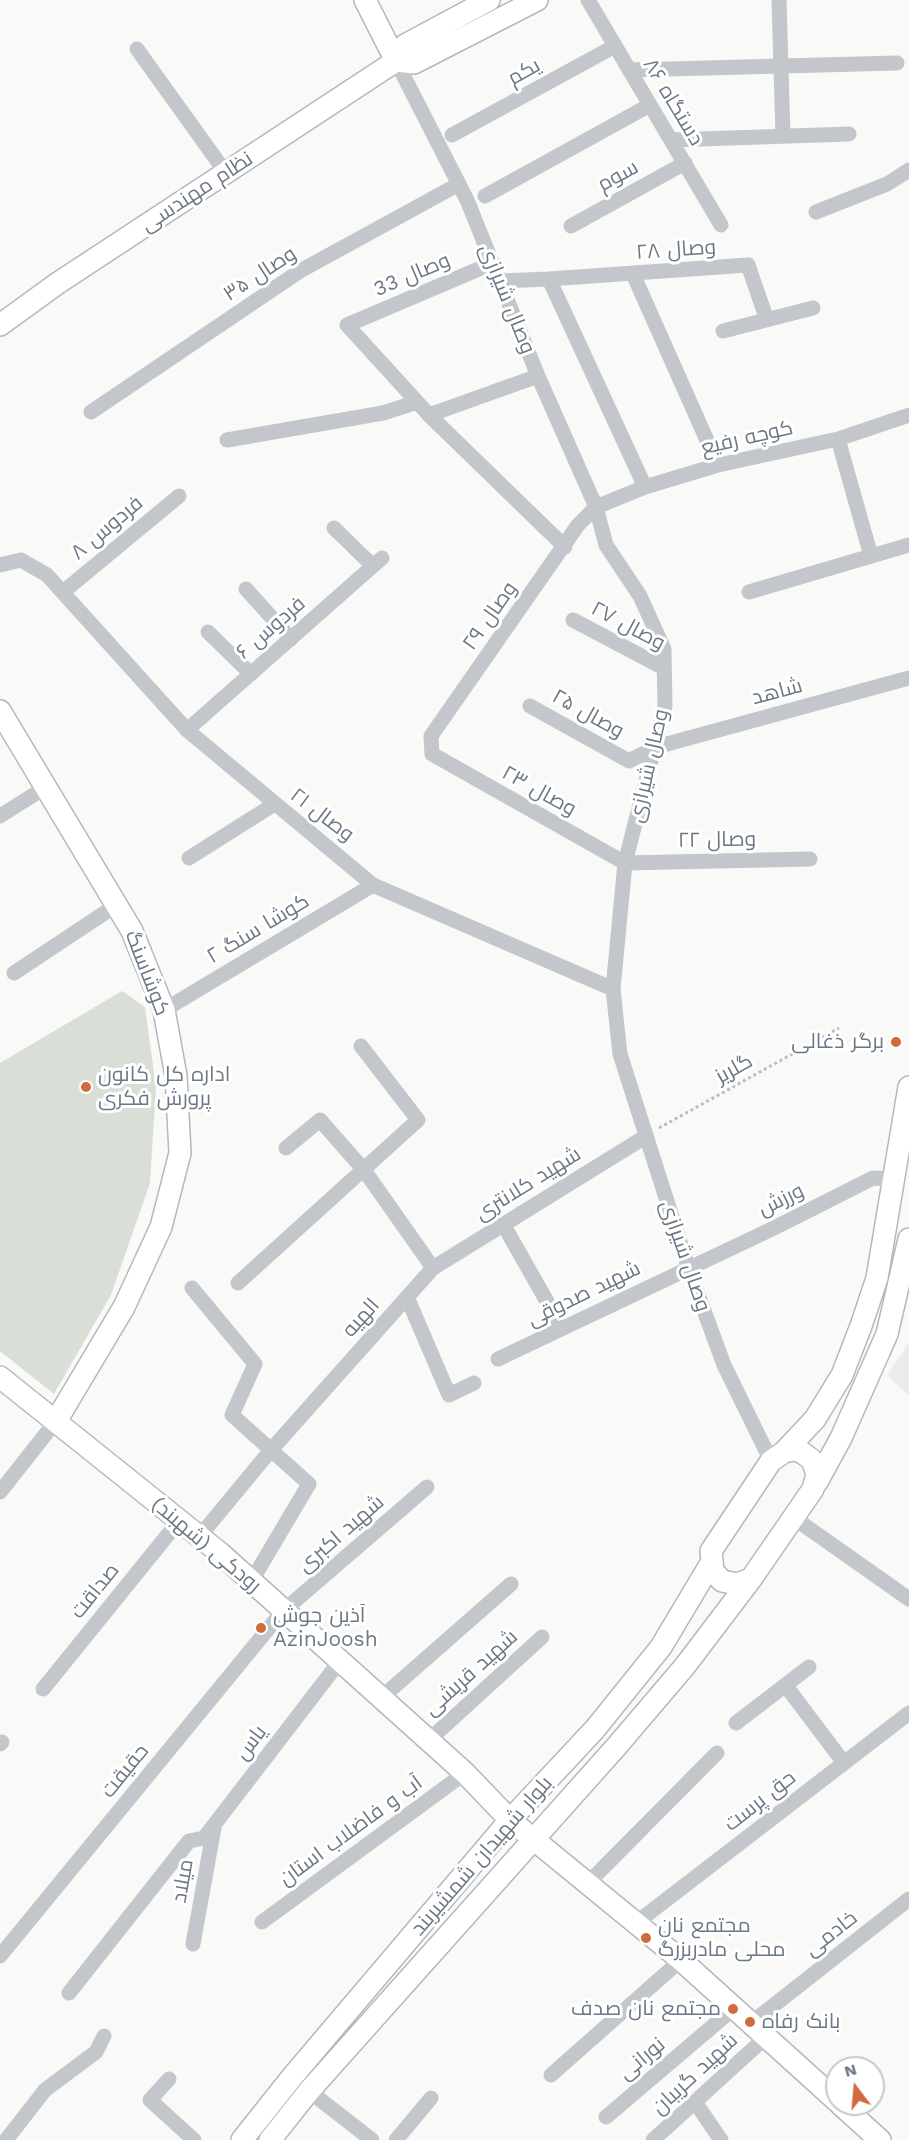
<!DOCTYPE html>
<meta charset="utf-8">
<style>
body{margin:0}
#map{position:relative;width:909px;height:2140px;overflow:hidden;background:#f9f9f7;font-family:"Work Sans",sans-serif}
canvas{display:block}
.north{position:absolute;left:825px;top:2056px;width:60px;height:60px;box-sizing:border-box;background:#fff;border:2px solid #c4c9ce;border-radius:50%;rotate:344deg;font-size:16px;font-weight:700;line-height:24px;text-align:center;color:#6c7885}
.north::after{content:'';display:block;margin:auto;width:21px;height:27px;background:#d26a3f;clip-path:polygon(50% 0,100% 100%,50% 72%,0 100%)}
</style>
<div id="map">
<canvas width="909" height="2140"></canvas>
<div class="north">N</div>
</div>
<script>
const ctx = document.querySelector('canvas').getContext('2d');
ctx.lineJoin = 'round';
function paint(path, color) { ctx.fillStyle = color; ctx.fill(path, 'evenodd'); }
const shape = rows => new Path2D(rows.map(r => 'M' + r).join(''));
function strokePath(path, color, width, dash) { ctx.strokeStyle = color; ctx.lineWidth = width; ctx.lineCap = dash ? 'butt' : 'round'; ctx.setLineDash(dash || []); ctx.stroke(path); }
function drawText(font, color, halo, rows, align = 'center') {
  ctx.font = font + ' "Work Sans",Cairo,sans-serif'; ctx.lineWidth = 6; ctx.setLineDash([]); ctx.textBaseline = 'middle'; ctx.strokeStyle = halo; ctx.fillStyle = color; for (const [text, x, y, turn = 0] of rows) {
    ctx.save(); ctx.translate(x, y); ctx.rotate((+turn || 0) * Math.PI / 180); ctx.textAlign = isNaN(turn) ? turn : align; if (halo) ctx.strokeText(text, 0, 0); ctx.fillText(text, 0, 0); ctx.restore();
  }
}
const built = shape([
 [909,1342,909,1396,887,1375]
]);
const green = shape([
 [122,991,145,1007,156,1087,150,1183,111,1295,54,1394,0,1351,0,1063]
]);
const path = shape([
 [659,1128,839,1028]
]);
const minor = shape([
 [588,0,721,225],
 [779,0,783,136],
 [137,49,226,173],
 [396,61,467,200,538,376,596,507,606,545,640,596,664,649,665,706,625,863,613,989,620,1054,688,1267,724,1365,771,1461],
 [629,70,897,63],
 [452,135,615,46],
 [671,140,849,134],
 [485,196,650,105],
 [816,212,887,184,909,170],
 [571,226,685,163],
 [493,263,347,325,429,415,565,547],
 [633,274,718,465],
 [549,279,748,265,767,320],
 [500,281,549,279,645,487],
 [723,331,813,308],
 [91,412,300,271,459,184],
 [429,415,538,376],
 [838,439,871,556],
 [227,440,383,413,417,402],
 [334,528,373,566],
 [0,565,21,560,47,575,187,730,373,885,613,989],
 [246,589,291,639],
 [63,592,179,496],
 [749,592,909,545],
 [573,620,664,668],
 [208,632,251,674],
 [530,706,629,761,656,747,909,678],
 [187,730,382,558],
 [0,816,46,787],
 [189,858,273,805],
 [810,859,625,863,432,754,431,736,578,525,596,507,645,487,718,465,838,439,909,415],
 [14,973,118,904],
 [164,1010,373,885],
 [503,1224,562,1328],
 [433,1268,645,1137],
 [238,1283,418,1120,361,1046],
 [192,1288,255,1364,232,1415,309,1484,251,1582],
 [407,1297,449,1395,474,1383],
 [498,1359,774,1228,873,1178,894,1179],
 [0,1492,56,1421],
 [794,1518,909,1599],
 [199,1537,271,1450,433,1268,364,1170,320,1120,286,1148],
 [786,1686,844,1763],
 [43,1689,179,1521],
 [381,1698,511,1584],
 [736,1723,809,1667],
 [429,1740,542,1637],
 [0,1744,2,1742],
 [588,1883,717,1753],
 [262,1922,465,1773],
 [636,1923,909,1713],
 [193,1944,214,1828],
 [0,1956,282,1612,427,1487],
 [69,1993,189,1841,204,1838,340,1661],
 [750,2024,909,1899],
 [551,2075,681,1960],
 [169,2079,150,2100,194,2140],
 [309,2091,372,2140],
 [695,2102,721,2140],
 [606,2117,733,2009],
 [6,2140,45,2090,96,2052,104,2036],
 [396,2140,431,2098],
 [653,2140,765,2038]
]);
const secondary = shape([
 [365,0,396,61],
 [396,61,414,63,537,0],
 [0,325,58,283,396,61,405,45,489,0],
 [0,711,132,931,164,1010,176,1076,180,1153,161,1227,124,1307,56,1421],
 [0,1377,220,1553,465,1773,510,1820,681,1960,837,2101],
 [792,1450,800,1451,812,1460,817,1474,813,1489,751,1579,737,1584,722,1581,713,1571,711,1551,771,1461,784,1452,792,1450],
 [784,1452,815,1419,842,1375,861,1326,877,1278,909,1087],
 [817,1482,841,1438,887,1334,909,1239],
 [840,2104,880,2140],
 [242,2140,292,2077,510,1820,595,1729,661,1647,710,1565],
 [270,2140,309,2091,616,1747,685,1666,751,1579]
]);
const markers = [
 [896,1042,6,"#d26a3f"],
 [86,1087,6,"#d26a3f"],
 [261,1628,6,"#d26a3f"],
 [646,1938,6,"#d26a3f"],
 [733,2009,6,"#d26a3f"],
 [750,2022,6,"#d26a3f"]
];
const streetNames = [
 ["یکم",524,72,-29],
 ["دستگاه ۸۶",673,102,59],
 ["سوم",618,176,-29],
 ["نظام مهندسی",197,192,-33],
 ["وصال ۲۸",676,250,-4],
 ["وصال ۳۵",260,274,-33],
 ["وصال 33",412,275,-23],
 ["وصال شیرازی",507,299,68],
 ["کوچه رفیع",747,438,-13],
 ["فردوس ۸",107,528,-40],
 ["وصال ۲۹",490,616,-55],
 ["وصال ۲۷",628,626,28],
 ["فردوس ۶",271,628,-41],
 ["شاهد",777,692,-15],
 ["وصال ۲۵",588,714,29],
 ["وصال شیرازی",649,766,-77],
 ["وصال ۲۳",539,791,29],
 ["وصال ۲۱",322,815,37],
 ["وصال ۲۲",717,840,-1],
 ["کوشا سنگ ۲",258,929,-31],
 ["کوشاسنگ",147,973,69],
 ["گلریز",734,1069,-29],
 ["شهید کلانتری",528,1184,-32],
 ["ورزش",781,1200,-26],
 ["وصال شیرازی",685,1256,71],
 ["شهید صدوقی",584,1294,-26],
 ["الهیه",361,1318,-48],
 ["شهید اکبری",341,1534,-41],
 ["رودکی (شهبند)",206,1545,40],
 ["صداقت",95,1591,-51],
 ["شهید قریشی",471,1673,-42],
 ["یاس",251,1743,-53],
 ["حقیقت",125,1771,-51],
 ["حق پرست",760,1801,-38],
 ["آب و فاضلاب استان",351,1831,-36],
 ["بلوار شهیدان شمشیربند",482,1856,-49],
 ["میلاد",183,1881,-80],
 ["خادمی",831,1934,-38],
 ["نورانی",642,2059,-40],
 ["شهید گریبان",695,2074,-43]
];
const poiNames = [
 ["برگر ذغالی",884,1042,"right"],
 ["اداره کل کانون",98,1075],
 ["پرورش فکری",98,1099],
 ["آذین جوش",273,1616],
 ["AzinJoosh",273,1640],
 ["مجتمع نان",658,1926],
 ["محلی مادربزرگ",658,1950],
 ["مجتمع نان صدف",721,2009,"right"],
 ["بانک رفاه",762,2022]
];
paint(built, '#eaebeb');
paint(green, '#d9ded7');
strokePath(secondary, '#b4b8bd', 24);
strokePath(path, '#bbbec0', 3, [3, 3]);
strokePath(minor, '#c3c6ca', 15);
strokePath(secondary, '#fff', 21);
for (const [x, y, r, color] of markers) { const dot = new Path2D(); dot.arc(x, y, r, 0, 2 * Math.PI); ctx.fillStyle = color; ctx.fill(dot); strokePath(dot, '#fff', 2); }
drawText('21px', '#6c7885', '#fff', streetNames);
drawText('21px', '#6c7885', '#fff', poiNames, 'left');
</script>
